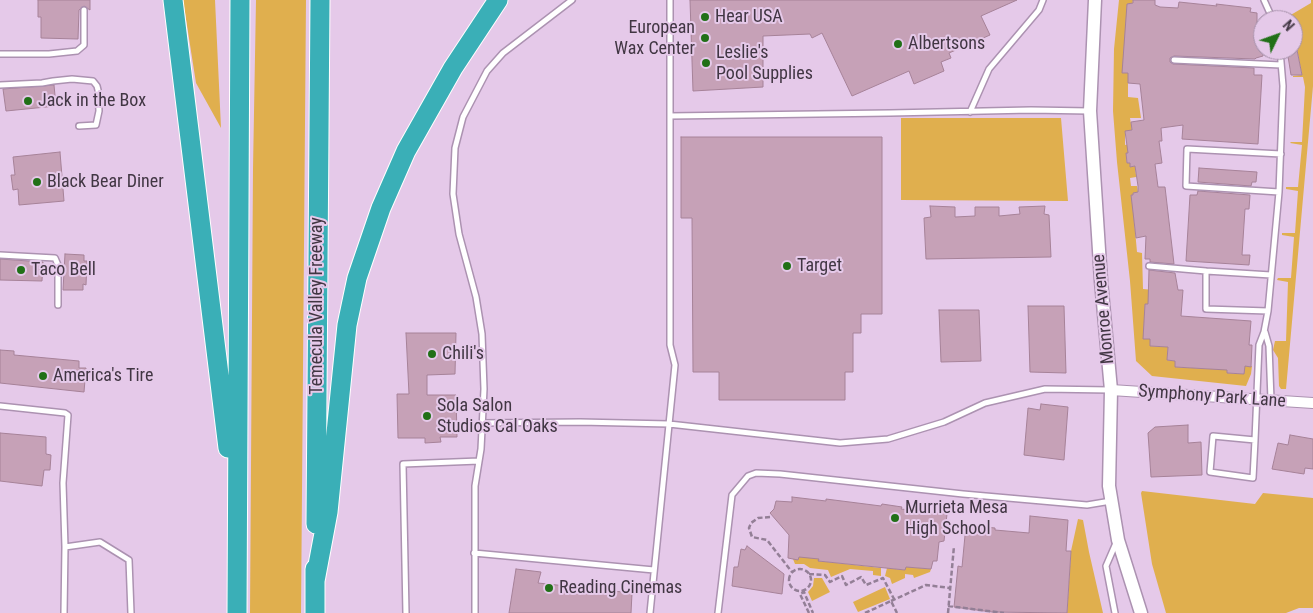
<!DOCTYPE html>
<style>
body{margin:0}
#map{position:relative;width:1313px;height:613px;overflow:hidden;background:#e5c9e9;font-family:"Roboto Condensed",sans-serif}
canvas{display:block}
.north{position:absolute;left:1253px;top:10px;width:50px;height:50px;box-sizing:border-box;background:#e5c9e9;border:1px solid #a38ea7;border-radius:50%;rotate:48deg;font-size:14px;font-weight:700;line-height:20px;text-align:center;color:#413643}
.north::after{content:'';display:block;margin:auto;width:18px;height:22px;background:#217017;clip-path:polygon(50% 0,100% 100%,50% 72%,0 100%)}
</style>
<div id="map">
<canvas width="1313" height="613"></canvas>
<div class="north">N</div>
</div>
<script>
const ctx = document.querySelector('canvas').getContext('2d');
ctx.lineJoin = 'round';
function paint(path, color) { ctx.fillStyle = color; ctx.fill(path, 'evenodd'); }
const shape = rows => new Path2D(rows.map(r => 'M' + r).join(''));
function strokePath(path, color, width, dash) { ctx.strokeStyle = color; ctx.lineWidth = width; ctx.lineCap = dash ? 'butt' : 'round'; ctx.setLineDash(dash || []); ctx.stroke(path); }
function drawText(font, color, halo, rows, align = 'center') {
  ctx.font = font + ' "Roboto Condensed",sans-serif'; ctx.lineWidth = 4; ctx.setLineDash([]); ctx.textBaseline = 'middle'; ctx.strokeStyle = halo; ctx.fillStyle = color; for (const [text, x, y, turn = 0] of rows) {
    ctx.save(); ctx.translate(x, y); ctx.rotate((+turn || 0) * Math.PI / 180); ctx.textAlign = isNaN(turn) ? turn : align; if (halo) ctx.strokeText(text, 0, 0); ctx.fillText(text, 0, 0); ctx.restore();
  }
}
const green = shape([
 [183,0,215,0,221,128,196,83],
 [256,0,306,0,301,613,250,613,253,169],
 [1119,0,1133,0,1123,73,1128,73,1128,97,1138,98,1141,118,1130,118,1132,130,1125,132,1125,145,1136,142,1137,152,1126,154,1127,163,1130,163,1130,167,1135,166,1136,175,1136,177,1130,178,1131,186,1137,186,1138,192,1134,219,1137,252,1142,253,1143,289,1154,290,1148,304,1145,304,1144,339,1150,339,1150,346,1168,347,1167,360,1175,361,1175,367,1214,369,1227,363,1227,373,1244,374,1244,366,1252,366,1251,374,1246,386,1152,376,1136,361,1130,281,1117,162,1113,111,1114,49],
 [1311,0,1313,0,1313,86,1286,389,1281,389,1279,386,1278,358,1273,350,1275,341,1286,341,1288,282,1277,280,1278,278,1291,278,1294,237,1282,235,1282,233,1295,233,1298,191,1286,189,1286,187,1298,187,1302,145,1290,143,1291,142,1302,142,1305,87,1303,77,1293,77,1293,76,1302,75,1293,29,1293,20,1290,20,1289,16,1311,3],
 [901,118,1061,118,1068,201,901,200],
 [1142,491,1255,504,1263,493,1313,498,1313,608,1299,608,1286,613,1166,613,1152,564,1141,493],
 [1078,519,1083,520,1089,552,1103,613,1067,613,1071,551],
 [819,556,819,561,881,568,881,576,873,575,873,571,850,569,831,577,828,570,810,568,804,564,795,564,793,559,799,557],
 [906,566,911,567,931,569,930,572,914,578,913,575,905,574,905,578,892,584,890,578,885,576,887,568,904,570],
 [814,578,822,578,830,592,812,601,808,592,813,586],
 [885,587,890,599,858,612,853,602]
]);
const building = shape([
 [38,0,90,0,90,10,84,6,79,10,78,39,41,38,41,17,38,17,38,0],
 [690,0,1017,0,981,16,990,35,949,53,951,58,941,62,944,71,914,84,909,71,852,96,822,33,812,38,810,34,763,36,763,87,693,91,690,0],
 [1133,0,1155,0,1155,5,1160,7,1178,8,1179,2,1217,6,1216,4,1251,8,1250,12,1257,13,1257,35,1263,34,1263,56,1256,58,1255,59,1174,56,1170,58,1170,62,1173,64,1254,68,1254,75,1262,75,1258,144,1182,139,1183,125,1161,128,1162,141,1159,141,1162,163,1155,164,1158,187,1165,187,1174,264,1150,262,1150,259,1145,259,1146,236,1136,238,1131,195,1133,195,1133,193,1138,192,1138,186,1135,166,1130,167,1130,163,1127,163,1126,153,1128,153,1125,131,1132,130,1131,122,1144,120,1140,84,1128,83,1128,73,1122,73,1127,4,1133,3,1133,0],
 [1287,50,1297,50,1302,75,1291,75,1287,50],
 [54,85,56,106,6,111,3,89,54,85],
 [681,137,882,137,882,314,861,314,861,333,853,333,853,372,845,372,845,400,719,400,719,372,693,372,692,218,681,218,681,137],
 [60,152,64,201,19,205,18,189,13,190,11,175,15,175,13,157,60,152],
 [1199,168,1257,172,1256,182,1252,182,1251,186,1198,182,1199,168],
 [1198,191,1250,195,1249,209,1245,209,1242,255,1250,255,1249,265,1186,261,1190,195,1197,195,1198,191],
 [930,206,955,207,955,217,975,216,975,207,999,207,999,216,1020,214,1019,207,1045,206,1044,214,1049,215,1051,257,926,259,924,218,931,217,930,206],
 [65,254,84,255,84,261,87,261,86,285,83,284,83,290,63,290,65,254],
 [0,259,43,262,42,281,0,280,0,259],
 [1149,270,1175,273,1178,290,1183,290,1181,316,1251,321,1249,345,1252,345,1251,367,1245,366,1244,374,1227,373,1227,370,1175,367,1175,361,1167,360,1168,347,1150,346,1150,339,1143,339,1145,304,1148,304,1149,270],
 [1028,306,1064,306,1066,373,1030,372,1028,306],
 [939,310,979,310,981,361,941,362,939,310],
 [406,333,456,333,455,374,427,375,427,395,456,395,457,437,440,437,441,442,425,443,425,438,398,438,397,394,409,394,406,333],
 [0,350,14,351,14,355,79,361,79,368,86,368,84,392,0,383,0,350],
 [1041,404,1068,407,1064,460,1024,455,1028,408,1040,410,1041,404],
 [1188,425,1188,443,1201,442,1202,475,1151,477,1148,433,1155,427,1188,425],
 [0,433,46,437,46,454,51,455,50,470,44,470,42,486,0,481,0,433],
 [1290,435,1313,439,1313,469,1305,468,1304,474,1272,469,1278,443,1288,445,1290,435],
 [792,497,826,501,826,499,881,506,882,504,902,507,901,509,947,514,944,541,939,542,937,561,933,561,931,569,906,567,905,570,818,561,819,559,799,557,798,560,788,558,789,535,770,513,774,509,776,501,792,502,792,497],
 [1030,516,1068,520,1066,551,1071,551,1067,613,992,612,954,607,958,566,962,567,966,525,995,528,995,530,1029,533,1030,516],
 [747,546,784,574,782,594,732,586,734,567,738,567,741,549,745,550,747,546],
 [516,569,541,572,538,583,632,593,631,613,509,613,516,569]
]);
const path = shape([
 [770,517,758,518,751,523,749,528,752,537,767,540,792,572],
 '789 580a11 11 0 1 1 22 0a11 11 0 1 1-22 0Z',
 [809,574,825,575,830,582,842,576,846,585,861,577,866,585,883,578,894,599],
 [891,601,926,585,950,588],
 [948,606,1004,613],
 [809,613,800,594,804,592,813,613],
 [865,613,891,601,897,613],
 [948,613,954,546]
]);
const service = shape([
 [1264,0,1273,20],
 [0,54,49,54,77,51,84,45,84,10],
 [1174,60,1281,65],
 [0,85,42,83,53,81,72,79,93,81,97,86,98,90,99,111,96,125,79,126],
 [970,112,989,69,1039,10,1043,0],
 [670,116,890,113,1031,110,1089,111],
 [1279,192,1186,186,1187,149,1281,154],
 [0,255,55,258,58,265,58,305],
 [1149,266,1206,271],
 [1268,311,1206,309,1206,271,1271,275],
 [1265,332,1269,346,1271,400],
 [0,406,65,413,68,415,63,483,65,547,64,613],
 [483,423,580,422,669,424,840,443,888,439,944,422,985,403,1045,389,1110,390],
 [1255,440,1213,436,1210,472,1253,478,1255,440,1259,345,1264,332,1268,311,1279,192,1283,86,1280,50],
 [65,547,100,542,129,560,131,613],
 [474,553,654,570],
 [406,613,403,464,479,461],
 [475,613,475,486,481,449,484,389,482,334,476,297,459,234,453,194,455,148,463,117,487,71,503,53,572,0],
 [650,613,675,365,670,345,670,0],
 [718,613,732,495,748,476,756,473,780,474,963,494,1087,505,1111,501],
 [1115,613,1106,566,1116,543]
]);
const minor = shape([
 [1111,390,1313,403]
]);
const tertiary = shape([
 [1095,0,1090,111,1101,281,1111,390,1109,486,1118,540,1141,613]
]);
const motorway = shape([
 [173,0,228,448],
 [316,524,320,0],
 [315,581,328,512,347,325,357,278,381,208,406,151,453,68,498,0],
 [237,613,240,0],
 [315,613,315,569]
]);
const markers = [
 [705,17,5,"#217017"],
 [705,38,5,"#217017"],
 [898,44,5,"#217017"],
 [706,63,5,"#217017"],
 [28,101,5,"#217017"],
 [37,182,5,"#217017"],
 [787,266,5,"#217017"],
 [21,270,5,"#217017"],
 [432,354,5,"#217017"],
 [43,376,5,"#217017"],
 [427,416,5,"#217017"],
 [895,518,5,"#217017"],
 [549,588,5,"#217017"]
];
const poiNames = [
 ["Hear USA",715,17],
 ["European",695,28,"right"],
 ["Wax Center",695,49,"right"],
 ["Albertsons",908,44],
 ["Leslie's",716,53],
 ["Pool Supplies",716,74],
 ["Jack in the Box",38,101],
 ["Black Bear Diner",47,182],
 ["Target",797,266],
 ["Taco Bell",31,270],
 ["Chili's",442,354],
 ["America's Tire",53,376],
 ["Sola Salon",437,406],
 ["Studios Cal Oaks",437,427],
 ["Murrieta Mesa",905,508],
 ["High School",905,529],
 ["Reading Cinemas",559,588]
];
const streetNames = [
 ["Temecula Valley Freeway",317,306,-90],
 ["Monroe Avenue",1104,309,-95],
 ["Symphony Park Lane",1212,397,4]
];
paint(green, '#e0af4e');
paint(building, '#c6a1b7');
strokePath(building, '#a68298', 1);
strokePath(service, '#ac92b1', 8);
strokePath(minor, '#ac92b1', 12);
strokePath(tertiary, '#ac92b1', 15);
strokePath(motorway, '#fff', 21);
strokePath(path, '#937f96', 2.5, [5, 2.5]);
strokePath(service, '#fff', 5);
strokePath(minor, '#fff', 10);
strokePath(tertiary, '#fff', 12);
strokePath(motorway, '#3aafb7', 19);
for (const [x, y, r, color] of markers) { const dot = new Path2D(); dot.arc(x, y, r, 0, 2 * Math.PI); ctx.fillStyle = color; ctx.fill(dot); strokePath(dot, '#e5c9e9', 2); }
drawText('18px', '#413643', '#e5c9e9', poiNames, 'left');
drawText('18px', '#413643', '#e5c9e9', streetNames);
</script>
